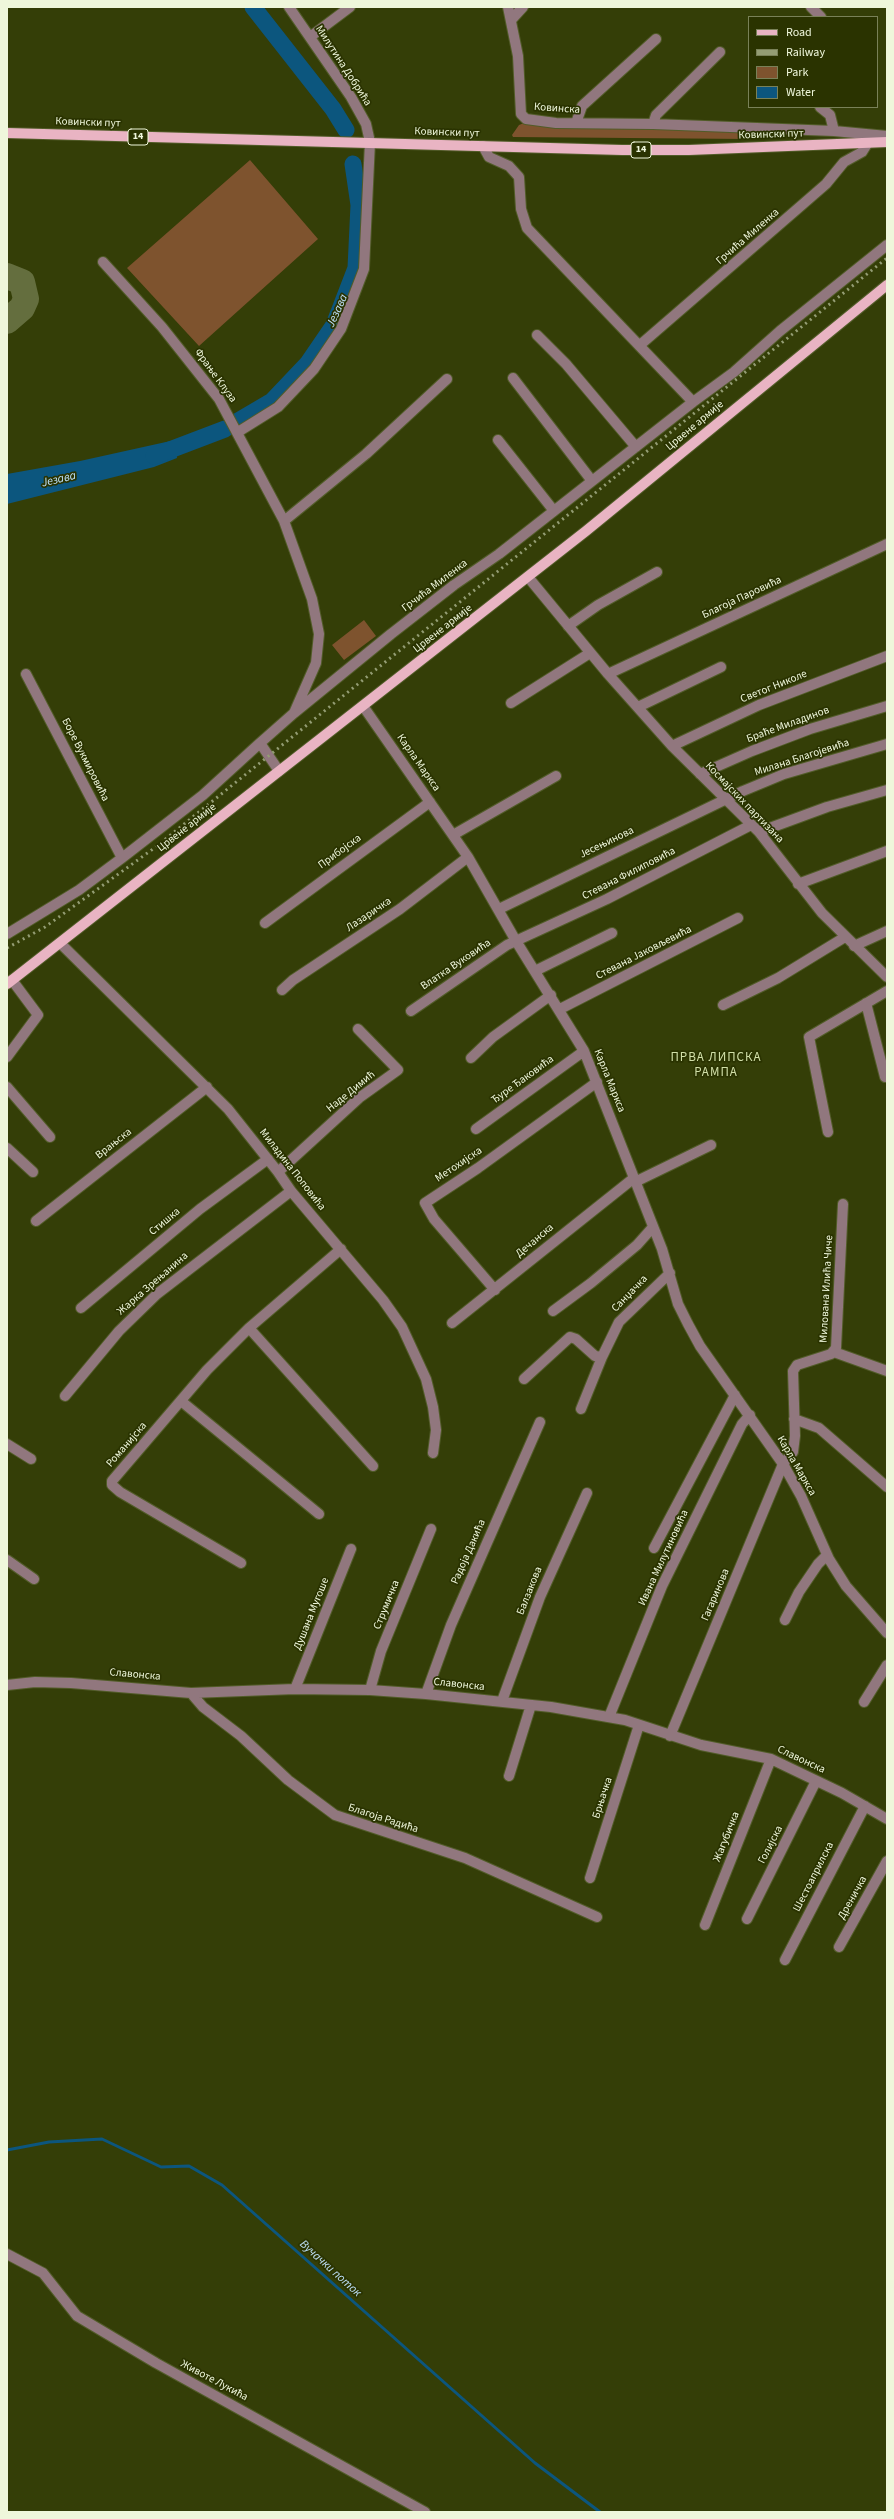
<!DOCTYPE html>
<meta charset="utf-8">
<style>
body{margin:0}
#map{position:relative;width:894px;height:2519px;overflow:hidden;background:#343e07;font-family:"Source Sans 3",sans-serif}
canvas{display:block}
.frame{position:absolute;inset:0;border:8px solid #eff7db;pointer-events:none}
.legend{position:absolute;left:748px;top:16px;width:130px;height:92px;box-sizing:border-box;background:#2a3300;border:1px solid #798158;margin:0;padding:5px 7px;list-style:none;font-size:12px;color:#eff7db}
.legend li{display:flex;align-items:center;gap:8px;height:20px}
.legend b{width:20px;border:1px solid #798158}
</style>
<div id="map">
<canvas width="894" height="2519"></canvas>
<div class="frame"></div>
<ul class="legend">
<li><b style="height:5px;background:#e9b4c3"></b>Road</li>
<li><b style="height:5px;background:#949d74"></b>Railway</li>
<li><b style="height:11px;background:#7e532e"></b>Park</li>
<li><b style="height:11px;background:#0c567e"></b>Water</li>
</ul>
</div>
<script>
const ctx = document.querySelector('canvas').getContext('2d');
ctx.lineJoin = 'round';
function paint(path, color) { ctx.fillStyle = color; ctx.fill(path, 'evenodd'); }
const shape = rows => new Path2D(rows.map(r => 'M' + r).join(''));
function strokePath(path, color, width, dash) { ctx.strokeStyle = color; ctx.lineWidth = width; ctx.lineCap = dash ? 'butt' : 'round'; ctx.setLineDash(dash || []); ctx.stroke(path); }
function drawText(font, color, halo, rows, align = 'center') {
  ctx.font = font + ' "Source Sans 3",sans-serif'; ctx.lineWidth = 3.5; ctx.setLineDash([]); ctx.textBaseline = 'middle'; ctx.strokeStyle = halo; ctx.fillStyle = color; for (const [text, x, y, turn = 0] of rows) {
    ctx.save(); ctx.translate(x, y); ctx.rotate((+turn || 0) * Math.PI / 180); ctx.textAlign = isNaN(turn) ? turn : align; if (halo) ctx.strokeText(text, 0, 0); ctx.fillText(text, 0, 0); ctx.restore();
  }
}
const green = shape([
 [524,123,641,128,772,134,769,138,746,139,513,137,512,135,519,125],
 [250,160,318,239,199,346,127,268],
 [364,620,376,636,344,660,332,645]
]);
const water = shape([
 [175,440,177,458,154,467,7,504,7,474,80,461]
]);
const stream = shape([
 [7,2150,49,2142,102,2139,161,2167,189,2166,222,2185,535,2463,600,2512]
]);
const river = shape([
 [253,7,333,109,346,130],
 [238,421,272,401,308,363,334,325,356,268,359,205,353,164],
 [154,456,225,429]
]);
const taxiway = shape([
 [7,276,22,282,26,299,22,308,7,321]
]);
const minor = shape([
 [508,7,518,56,521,114,526,119,556,123,653,124,834,131,887,136],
 [811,7,821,17],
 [512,19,523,7],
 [310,37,350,7],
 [820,107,830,115,834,131],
 [576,123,582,106,656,39],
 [653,124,656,115,720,52],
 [103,262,162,327,219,399,284,521,312,599,319,634,316,663,294,713,260,743,279,771],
 [537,335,566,364,636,447],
 [640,345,803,204,826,184,844,162,862,152,867,144],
 [513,378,592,481],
 [693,402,734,372,780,331,887,245],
 [238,432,278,407,314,369,341,329,364,269,370,142,366,124,351,97,289,7],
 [498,440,554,511],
 [284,521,366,454,447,379],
 [528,577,608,674,672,746,759,832,822,913,887,977],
 [568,626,598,605,657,572],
 [26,674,122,858],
 [608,674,887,544],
 [511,703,590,653],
 [363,706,468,857,516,941,584,1051,662,1249,678,1304,688,1324,700,1346,783,1464,801,1496,829,1559,846,1586,887,1633],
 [638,707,721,667],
 [294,713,391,634,454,585,499,554,693,402,527,228,521,209,519,177,509,166,489,157,483,146],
 [672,746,759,705,887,656],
 [700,774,752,751,810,729,887,706],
 [759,832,827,807,887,790],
 [453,835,556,776],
 [798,884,887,851],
 [499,909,743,791,784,774,887,744],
 [265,923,430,802],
 [7,934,79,890,122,858,203,795,260,743],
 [60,943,228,1109,278,1172,291,1191,383,1300,402,1327,426,1379,433,1407,436,1430,433,1453],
 [854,946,887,931],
 [535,971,612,933],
 [282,990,293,980,400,909,468,857],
 [866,1003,885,1077],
 [723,1005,778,978,845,937],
 [560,1009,738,918],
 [411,1011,507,945,607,899,751,825],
 [7,1057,38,1015,12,980],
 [471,1058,493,1037,551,995],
 [7,1087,50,1137],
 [476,1129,584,1051],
 [828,1132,809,1037,887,991],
 [7,1148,33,1172],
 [278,1172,359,1098,398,1070,358,1029],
 [635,1182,711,1145],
 [36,1221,207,1087],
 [495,1290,434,1219,425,1203,478,1168,597,1082],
 [81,1308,200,1209,268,1159],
 [553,1311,591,1283,637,1245,653,1227],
 [452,1323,634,1178],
 [249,1328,373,1466],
 [834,1352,887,1371],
 [524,1379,570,1337,576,1339,595,1356,602,1357],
 [65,1396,119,1331,157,1294,291,1191],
 [181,1401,319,1514],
 [581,1409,602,1357,619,1322,670,1273],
 [794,1419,819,1428,887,1487],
 [7,1444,31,1459],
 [654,1548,735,1395],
 [7,1560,34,1579],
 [241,1563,120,1492,112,1485,112,1481,207,1370,249,1328,341,1249],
 [785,1620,799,1592,818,1564,827,1555],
 [7,1685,35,1682,71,1683,191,1693,295,1689,370,1690,426,1694,551,1707,625,1720,701,1745,771,1759,842,1793,887,1819],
 [295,1689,351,1549],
 [370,1690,381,1651,431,1529],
 [191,1693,203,1707,241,1736,288,1780,335,1815,465,1858,597,1917],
 [426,1694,451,1625,540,1422],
 [502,1701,540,1597,587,1493],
 [864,1702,887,1665],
 [609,1717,662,1586,742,1424,750,1415],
 [670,1736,783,1464,793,1452,795,1436,793,1371,797,1365,831,1354,836,1348,843,1204],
 [509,1776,531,1705],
 [590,1878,639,1725],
 [747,1919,816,1781],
 [705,1925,771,1759],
 [839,1947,887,1861],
 [785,1960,865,1806],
 [7,2254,43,2273,77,2316,156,2363,425,2512]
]);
const major = shape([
 [7,133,622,150,689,150,887,142],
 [7,984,586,531,887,285]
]);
const rail = shape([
 [7,948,45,927,153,849,887,258]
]);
const shields = [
 [138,137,20],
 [641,150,20]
];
const shieldNames = [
 ["14",138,137],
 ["14",641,150]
];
const streetNames = [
 ["Милутина Добрића",343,66,57],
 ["Ковинска",557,109,4],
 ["Ковински пут",88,123,2],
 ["Ковински пут",447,133,2],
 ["Ковински пут",771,135,-2],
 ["Грчића Миленка",748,237,-41],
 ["Фрање Клуза",215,376,54],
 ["Црвене армије",695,426,-40],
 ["Грчића Миленка",435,586,-37],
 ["Благоја Паровића",742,598,-25],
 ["Црвене армије",443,629,-38],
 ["Светог Николе",774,687,-22],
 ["Браће Миладинов",788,725,-20],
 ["Милана Благојевића",802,758,-18],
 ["Боре Вукмировића",85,760,63],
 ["Карла Маркса",418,763,55],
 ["Космајских партизана",744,803,46],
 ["Црвене армије",187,828,-38],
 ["Јесењинова",607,843,-26],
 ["Прибојска",340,852,-36],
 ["Стевана Филиповића",629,874,-27],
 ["Лазаричка",369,915,-34],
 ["Стевана Јаковљевића",644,953,-27],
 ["Влатка Вуковића",456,965,-34],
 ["Ђуре Ђаковића",523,1080,-36],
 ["Карла Маркса",609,1081,68],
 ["Наде Димић",351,1092,-39],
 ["Врањска",114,1144,-38],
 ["Метохијска",459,1165,-34],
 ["Миладина Поповића",292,1170,52],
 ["Стишка",165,1222,-40],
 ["Дечанска",535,1241,-40],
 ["Жарка Зрењанина",153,1284,-41],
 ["Милована Илића Чиче",827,1289,-87],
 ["Санџачка",630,1294,-46],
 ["Романијска",127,1445,-49],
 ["Карла Маркса",796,1466,60],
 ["Радоја Дакића",469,1552,-66],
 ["Ивана Милутиновића",664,1558,-65],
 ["Балзакова",530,1591,-68],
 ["Гагаринова",716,1595,-67],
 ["Струмичка",387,1605,-68],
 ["Душана Мугоше",312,1614,-68],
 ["Славонска",135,1675,5],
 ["Славонска",459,1685,6],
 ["Славонска",801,1760,25],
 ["Брњачка",603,1798,-72],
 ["Благоја Радића",383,1819,18],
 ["Жагубичка",727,1837,-68],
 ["Голијска",771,1845,-63],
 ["Шестоаприлска",814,1877,-63],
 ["Дреничка",853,1898,-61],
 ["Животе Лукића",214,2381,28]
];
const waterNames = [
 ["Језава",338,311,-66],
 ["Језава",59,480,-13],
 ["Вучачки поток",330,2269,42]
];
const quarterNames = [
 ["ПРВА ЛИПСКА",716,1058],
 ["РАМПА",716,1073]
];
paint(green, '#7e532e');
paint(water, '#0c567e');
strokePath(stream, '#0c567e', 3);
strokePath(river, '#0c567e', 17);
strokePath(taxiway, '#646e3e', 26);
strokePath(minor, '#525c29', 12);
strokePath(major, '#525c29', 12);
strokePath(minor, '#91777e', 10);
strokePath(major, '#e9b4c3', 10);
strokePath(rail, '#949d74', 3, [2, 4]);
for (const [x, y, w] of shields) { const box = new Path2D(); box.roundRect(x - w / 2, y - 8, w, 16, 3); ctx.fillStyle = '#2a3300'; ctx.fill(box); strokePath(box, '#eff7db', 1); }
drawText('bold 10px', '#eff7db', null, shieldNames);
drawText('11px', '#eff7db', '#2a3300', streetNames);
drawText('italic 12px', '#bfe1f9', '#2a3300', waterNames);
ctx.letterSpacing = '1px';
drawText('13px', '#d1dfa8', '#2a3300', quarterNames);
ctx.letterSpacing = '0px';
</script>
